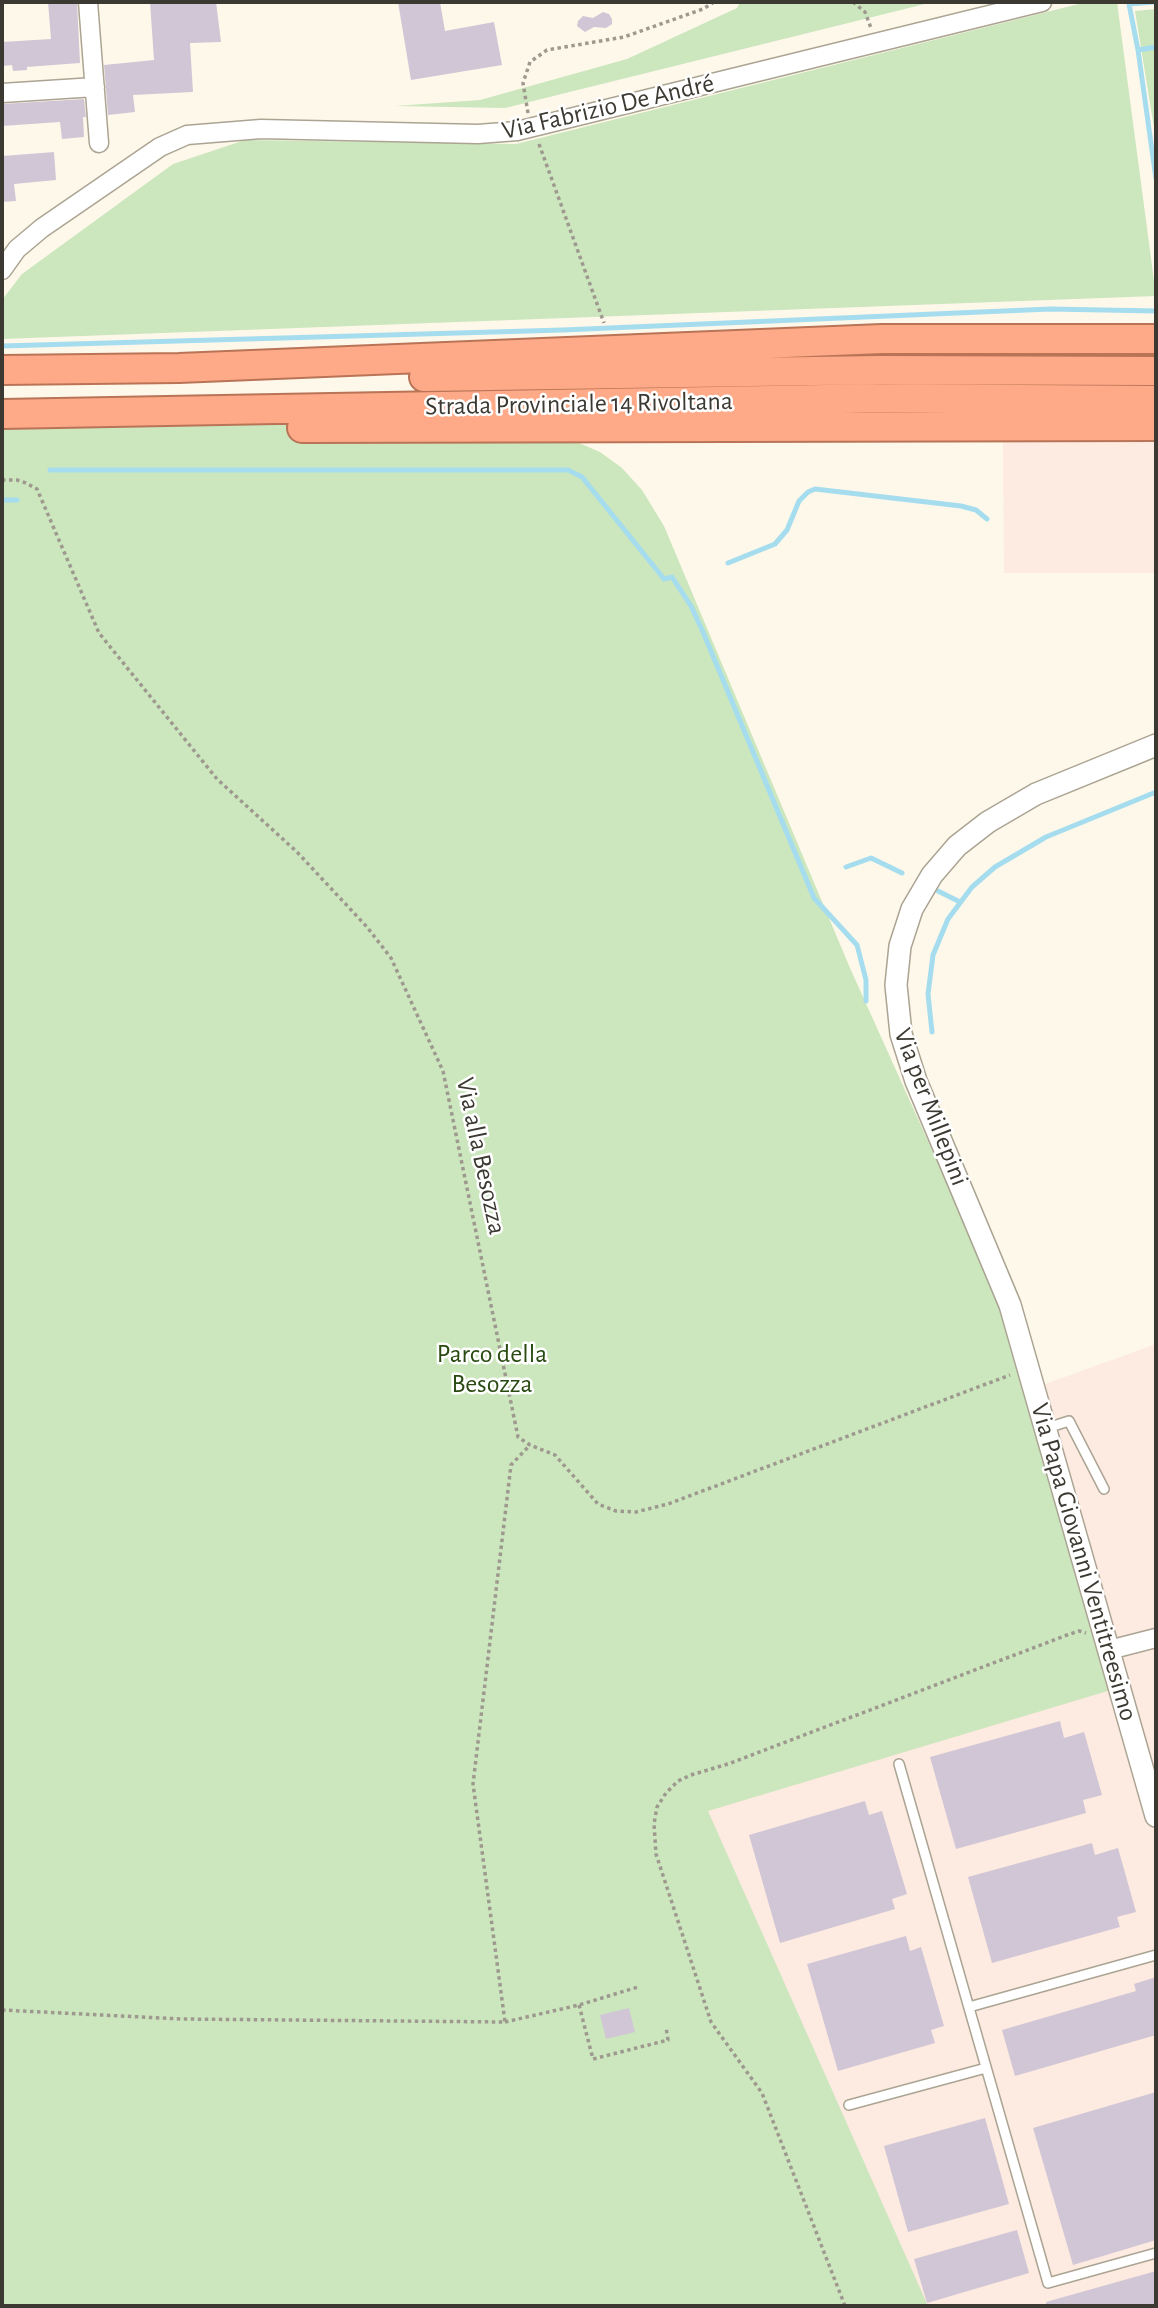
<!DOCTYPE html>
<meta charset="utf-8">
<style>
body{margin:0}
#map{position:relative;width:1158px;height:2308px;overflow:hidden;background:#fef8ea;font-family:"Alegreya Sans",sans-serif}
canvas{display:block}
.frame{position:absolute;inset:0;border:4px solid #3c3932;pointer-events:none}
</style>
<div id="map">
<canvas width="1158" height="2308"></canvas>
<div class="frame"></div>
</div>
<script>
const ctx = document.querySelector('canvas').getContext('2d');
ctx.lineJoin = 'round';
function paint(path, color) { ctx.fillStyle = color; ctx.fill(path, 'evenodd'); }
const shape = rows => new Path2D(rows.map(r => 'M' + r).join(''));
function strokePath(path, color, width, dash) { ctx.strokeStyle = color; ctx.lineWidth = width; ctx.lineCap = dash ? 'butt' : 'round'; ctx.setLineDash(dash || []); ctx.stroke(path); }
function drawText(font, color, halo, rows, align = 'center') {
  ctx.font = font + ' "Alegreya Sans",sans-serif'; ctx.lineWidth = 5; ctx.setLineDash([]); ctx.textBaseline = 'middle'; ctx.strokeStyle = halo; ctx.fillStyle = color; for (const [text, x, y, turn = 0] of rows) {
    ctx.save(); ctx.translate(x, y); ctx.rotate((+turn || 0) * Math.PI / 180); ctx.textAlign = isNaN(turn) ? turn : align; if (halo) ctx.strokeText(text, 0, 0); ctx.fillText(text, 0, 0); ctx.restore();
  }
}
const industrial = shape([
 [1003,432,1156,434,1156,573,1004,573],
 [1156,1344,1156,2306,901,2306,705,1808,1029,1390]
]);
const green = shape([
 [740,2,933,2,505,108,395,106,480,100,627,59,737,8],
 [1087,2,1117,2,1156,296,2,339,2,300,22,274,173,164,245,140,516,144],
 [1156,9,1156,140,1135,11],
 [356,410,579,443,600,452,622,468,642,490,664,526,850,968,1018,1341,1121,1687,708,1811,928,2306,2,2306,2,414]
]);
const stream = shape([
 [1154,2,1129,4,1138,50,1156,179],
 [1138,50,1156,47],
 [2,346,563,330,1050,309,1156,311],
 [50,470,568,470,582,477,664,579,672,577,691,606,703,632,814,898,857,945,866,980,866,1001],
 [2,500,17,500],
 [728,563,775,544,787,530,799,501,808,492,815,489,961,506,976,510,987,519],
 [846,867,871,858,902,873],
 [938,891,960,902],
 [932,1032,928,994,933,955,948,919,972,887,995,867,1046,837,1156,792]
]);
const building = shape([
 [48,2,77,2,80,63,27,67,27,70,13,71,12,65,3,66,2,42,51,39],
 [150,2,216,2,221,42,190,43,193,92,133,95,135,112,108,115,104,65,154,60],
 [398,2,440,2,445,31,494,22,502,65,411,80],
 [603,12,609,14,612,19,612,24,606,28,594,27,585,32,577,26,578,21,583,16,593,18],
 [84,99,86,117,83,117,84,137,62,139,60,122,2,126,2,104],
 [54,152,56,180,14,184,16,201,2,202,2,156],
 [1060,1721,1064,1738,1084,1732,1102,1795,1083,1800,1086,1813,956,1849,930,1757],
 [865,1801,869,1815,882,1811,907,1894,892,1899,895,1909,780,1943,749,1835],
 [1092,1843,1095,1855,1118,1848,1136,1912,1117,1917,1120,1927,992,1963,968,1877],
 [906,1936,910,1951,921,1947,944,2026,931,2030,935,2043,838,2071,807,1964],
 [1156,1977,1156,2035,1015,2076,1002,2030,1136,1991,1134,1984],
 [629,2008,635,2032,606,2039,600,2015],
 [1156,2092,1156,2240,1073,2265,1033,2128],
 [985,2118,1009,2204,908,2232,884,2146],
 [1017,2230,1029,2273,927,2303,914,2259],
 [1156,2271,1156,2306,1046,2306,1046,2302]
]);
const path = shape([
 [853,2,865,12,871,28],
 [528,113,523,83,530,62,547,50,624,37,703,9,714,2],
 [539,144,604,323],
 [2,480,17,480,26,483,37,489,99,633,217,779,297,852,367,927,391,958,443,1071,518,1437,530,1445,555,1455,598,1504,616,1511,636,1512,668,1504,1010,1375],
 [579,2005,593,2059,668,2040,666,2027],
 [2,2010,181,2019,505,2022,473,1784,511,1465,530,1445],
 [505,2022,579,2005,638,1987],
 [845,2306,762,2093,711,2022,656,1854,654,1824,657,1807,666,1793,678,1781,691,1775,728,1764,1067,1635,1079,1631,1086,1633]
]);
const service = shape([
 [1047,1428,1069,1421,1104,1489],
 [899,1764,1048,2283,1156,2253],
 [969,2007,1156,1955],
 [849,2105,986,2068]
]);
const minor = shape([
 [88,2,99,143],
 [2,93,95,87],
 [2,270,17,249,42,228,160,147,187,135,261,129,478,134,517,131,1042,2],
 [1109,1650,1156,1638]
]);
const tertiary = shape([
 [1156,745,1036,794,988,822,957,846,932,875,912,909,900,946,896,985,901,1034,916,1081,1010,1305,1156,1816]
]);
const trunk = shape([
 [2,370,179,368,882,339,1156,339],
 [424,377,880,370,1156,371],
 [2,414,881,398,1156,400],
 [302,428,1156,426]
]);
const streetNames = [
 ["Via Fabrizio De André",608,107,-13],
 ["Strada Provinciale 14 Rivoltana",579,404,-1],
 ["Via per Millepini",931,1107,69],
 ["Via alla Besozza",481,1156,78],
 ["Via Papa Giovanni Ventitreesimo",1084,1562,74]
];
const parkNames = [
 ["Parco della",492,1354],
 ["Besozza",492,1384]
];
paint(industrial, '#fdeae0');
paint(green, '#cce6be');
strokePath(stream, '#a5ddef', 5);
paint(building, '#d1c6d6');
strokePath(service, '#aba493', 12);
strokePath(minor, '#aba493', 21);
strokePath(tertiary, '#aba493', 24);
strokePath(trunk, '#b97457', 32);
strokePath(path, '#9e998f', 3.5, [3.5, 3.5]);
strokePath(service, '#fff', 9);
strokePath(minor, '#fff', 18);
strokePath(tertiary, '#fff', 21);
strokePath(trunk, '#feaa88', 28);
drawText('26px', '#3c3932', '#fff', streetNames);
drawText('26px', '#294a11', '#fff', parkNames);
</script>
